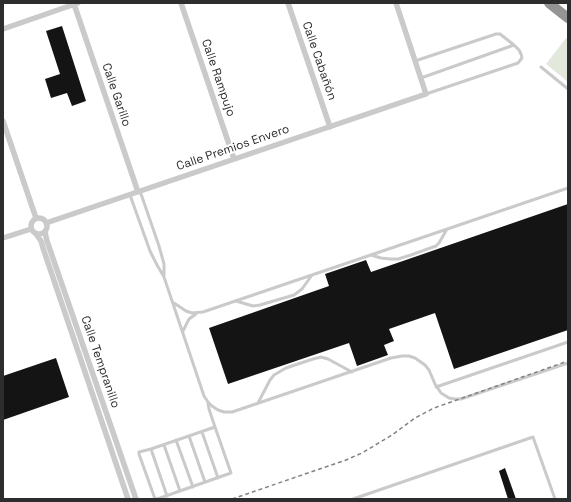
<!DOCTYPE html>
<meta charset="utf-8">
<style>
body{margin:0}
#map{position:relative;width:571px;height:502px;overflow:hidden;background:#fff;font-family:"Space Grotesk",sans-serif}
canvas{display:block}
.frame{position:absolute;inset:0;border:4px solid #2d2d2d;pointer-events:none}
</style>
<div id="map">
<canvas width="571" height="502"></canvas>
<div class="frame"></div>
</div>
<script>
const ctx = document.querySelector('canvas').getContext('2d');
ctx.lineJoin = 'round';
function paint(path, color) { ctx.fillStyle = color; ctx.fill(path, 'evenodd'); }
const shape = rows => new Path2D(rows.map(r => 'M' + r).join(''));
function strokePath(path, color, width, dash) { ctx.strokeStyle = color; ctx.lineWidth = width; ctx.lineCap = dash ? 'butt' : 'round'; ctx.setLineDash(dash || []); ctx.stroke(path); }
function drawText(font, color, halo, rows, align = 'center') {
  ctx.font = font + ' "Space Grotesk",sans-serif'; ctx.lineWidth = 4; ctx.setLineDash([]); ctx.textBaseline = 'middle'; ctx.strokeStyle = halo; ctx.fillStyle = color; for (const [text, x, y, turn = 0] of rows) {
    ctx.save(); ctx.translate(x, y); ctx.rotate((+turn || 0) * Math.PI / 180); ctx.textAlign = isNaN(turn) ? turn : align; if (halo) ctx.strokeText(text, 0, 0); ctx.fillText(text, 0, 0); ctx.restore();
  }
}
const green = shape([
 [566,38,568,39,568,82,546,64]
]);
const building = shape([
 [62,26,86,101,72,106,67,93,51,98,45,79,60,74,46,31],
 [568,204,568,330,454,369,435,313,389,329,394,341,384,345,388,355,357,366,349,343,228,384,209,328,329,286,325,274,366,260,371,272],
 [56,358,69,397,3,420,3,376],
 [505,468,516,499,508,499,499,471]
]);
const lane = shape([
 [415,61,496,34,500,34,514,45,519,50,521,54,522,58,518,63,426,94],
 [541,67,568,89],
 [421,78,514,45],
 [140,191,159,246,164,264,164,275],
 [130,195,150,251,157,265,164,277,204,396,208,402,212,406,218,410,224,412,232,412,241,409,391,358,402,356,409,356,415,358,425,365,429,370,435,384,441,393,449,398,455,399,461,399,568,363],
 [371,255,381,258,391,259,398,259,411,255,436,246,439,243,447,229],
 [236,301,253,306,260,305,294,295,302,289,312,275],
 [174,303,186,311,192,313,203,312,568,188],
 [183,331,189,319,196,314],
 [436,387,568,342],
 [208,403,209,409,215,427,231,473,160,498,155,499,139,454,139,452,151,449,215,427],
 [258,403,270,380,274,375,286,368,313,359,321,357,328,359,352,372],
 [202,432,218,478],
 [189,436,205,482],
 [176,440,193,487],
 [164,445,180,491],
 [151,449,167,496],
 [353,499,533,437,555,499]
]);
const street = shape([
 [181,3,234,159],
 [288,3,330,127],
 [74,4,138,192],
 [3,29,78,3],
 [3,121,36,218],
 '31 226a8 8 0 1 1 16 0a8 8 0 1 1-16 0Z',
 [46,223,426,94,396,3],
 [45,232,47,241,136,499],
 [36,234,41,241,43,248,128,499],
 [3,238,31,229]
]);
const highway = shape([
 [549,3,568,18]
]);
const rail = shape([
 [232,499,346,460,362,453,392,435,415,418,434,408,568,361]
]);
const streetNames = [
 ["Calle Cabañón",319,61,71],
 ["Calle Rampujo",218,78,71],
 ["Calle Garillo",116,95,71],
 ["Calle Premios Envero",233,148,-19],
 ["Calle Tempranillo",100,362,71]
];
paint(green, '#e2e9dc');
paint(building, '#141414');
strokePath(lane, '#cacaca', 3);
strokePath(street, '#cacaca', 5.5);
strokePath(highway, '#949494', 10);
strokePath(rail, '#828282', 1.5, [4, 3]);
drawText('12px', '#2d2d2d', '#fff', streetNames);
</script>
